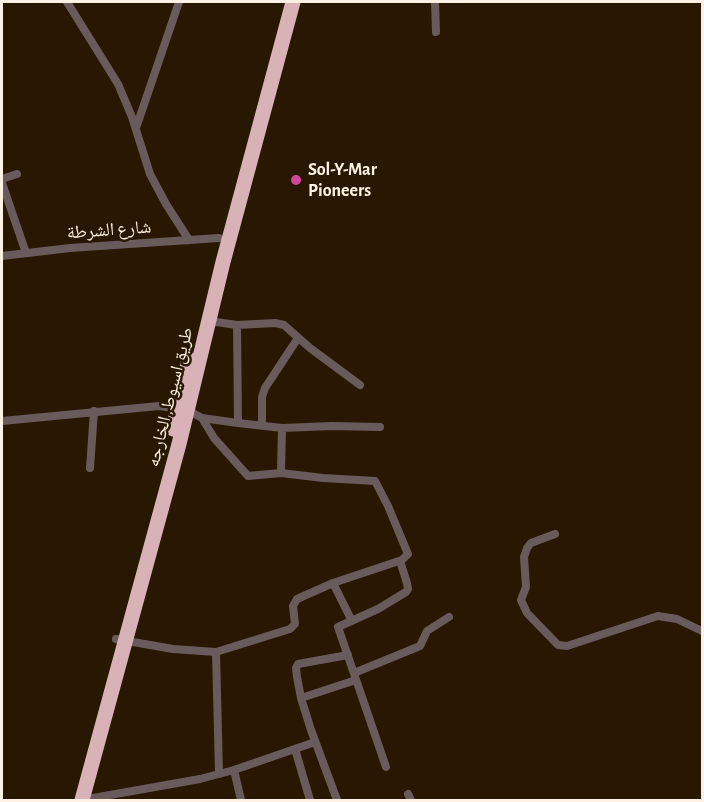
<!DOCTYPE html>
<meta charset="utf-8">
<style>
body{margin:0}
#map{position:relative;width:704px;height:802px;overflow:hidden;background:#281802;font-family:"Alegreya Sans",sans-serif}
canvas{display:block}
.frame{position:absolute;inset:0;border:3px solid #fcf1e3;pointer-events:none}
</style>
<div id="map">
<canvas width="704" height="802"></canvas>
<div class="frame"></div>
</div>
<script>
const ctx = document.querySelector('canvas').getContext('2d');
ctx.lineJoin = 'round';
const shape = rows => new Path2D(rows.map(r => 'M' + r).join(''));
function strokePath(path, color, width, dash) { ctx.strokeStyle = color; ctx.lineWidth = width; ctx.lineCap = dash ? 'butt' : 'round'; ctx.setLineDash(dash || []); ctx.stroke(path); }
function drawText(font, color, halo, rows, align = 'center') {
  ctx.font = font + ' "Alegreya Sans","Noto Naskh Arabic",sans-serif'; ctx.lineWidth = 5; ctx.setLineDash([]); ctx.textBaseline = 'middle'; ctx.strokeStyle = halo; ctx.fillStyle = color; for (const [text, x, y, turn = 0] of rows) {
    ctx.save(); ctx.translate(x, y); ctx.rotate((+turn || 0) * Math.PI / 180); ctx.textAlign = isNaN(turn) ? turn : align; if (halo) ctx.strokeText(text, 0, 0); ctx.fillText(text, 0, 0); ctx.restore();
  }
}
const street = shape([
 [67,2,118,84,132,117,150,174,166,204,189,240],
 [435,2,436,32],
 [136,128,179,2],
 [2,179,17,174],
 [2,183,26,253],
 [2,256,70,248,219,238],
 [209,321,237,325],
 [2,421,159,406,187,410,202,418,238,423,282,428,332,426,380,427],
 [238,423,237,325,275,323,284,325,310,348,360,385],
 [262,425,262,397,265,388,298,338],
 [90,468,94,411],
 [281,473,282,428],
 [555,534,531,543,527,548,524,557,526,587,521,600,527,613,558,645,567,646,658,616,677,619,702,631],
 [333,583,352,621],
 [116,639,173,649,216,652,290,629,295,624,293,606,297,599,333,583,402,560,408,554,388,506,375,481,323,478,281,473,248,476,214,438,202,418],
 [216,652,219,774],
 [354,673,420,646,427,631,449,617],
 [301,698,297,677,296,668,298,664,348,655],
 [295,749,310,800],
 [386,767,338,627,378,609,406,592,408,589,407,583,400,561],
 [234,770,241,800],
 [408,794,411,800],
 [82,800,200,779,234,770,315,742],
 [337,800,311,730,301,698,356,680]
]);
const highway = shape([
 [173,429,189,359],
 [82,800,179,444,223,262,293,2]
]);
const markers = [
 [296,180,6,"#d1479c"]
];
const poiNames = [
 ["Sol-Y-Mar",308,170],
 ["Pioneers",308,191]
];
const streetNames = [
 ["شارع الشرطة",109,230,-4],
 ["طريق اسيوط, الخارجه",170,397,-76]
];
strokePath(street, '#695a5c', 8);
strokePath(highway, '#d8b2b7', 15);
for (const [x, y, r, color] of markers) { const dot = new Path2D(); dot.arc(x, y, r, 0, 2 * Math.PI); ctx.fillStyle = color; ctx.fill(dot); strokePath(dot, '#281802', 2); }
drawText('bold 18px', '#fcf1e3', '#281802', poiNames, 'left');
drawText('18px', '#fcf1e3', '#281802', streetNames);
</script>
